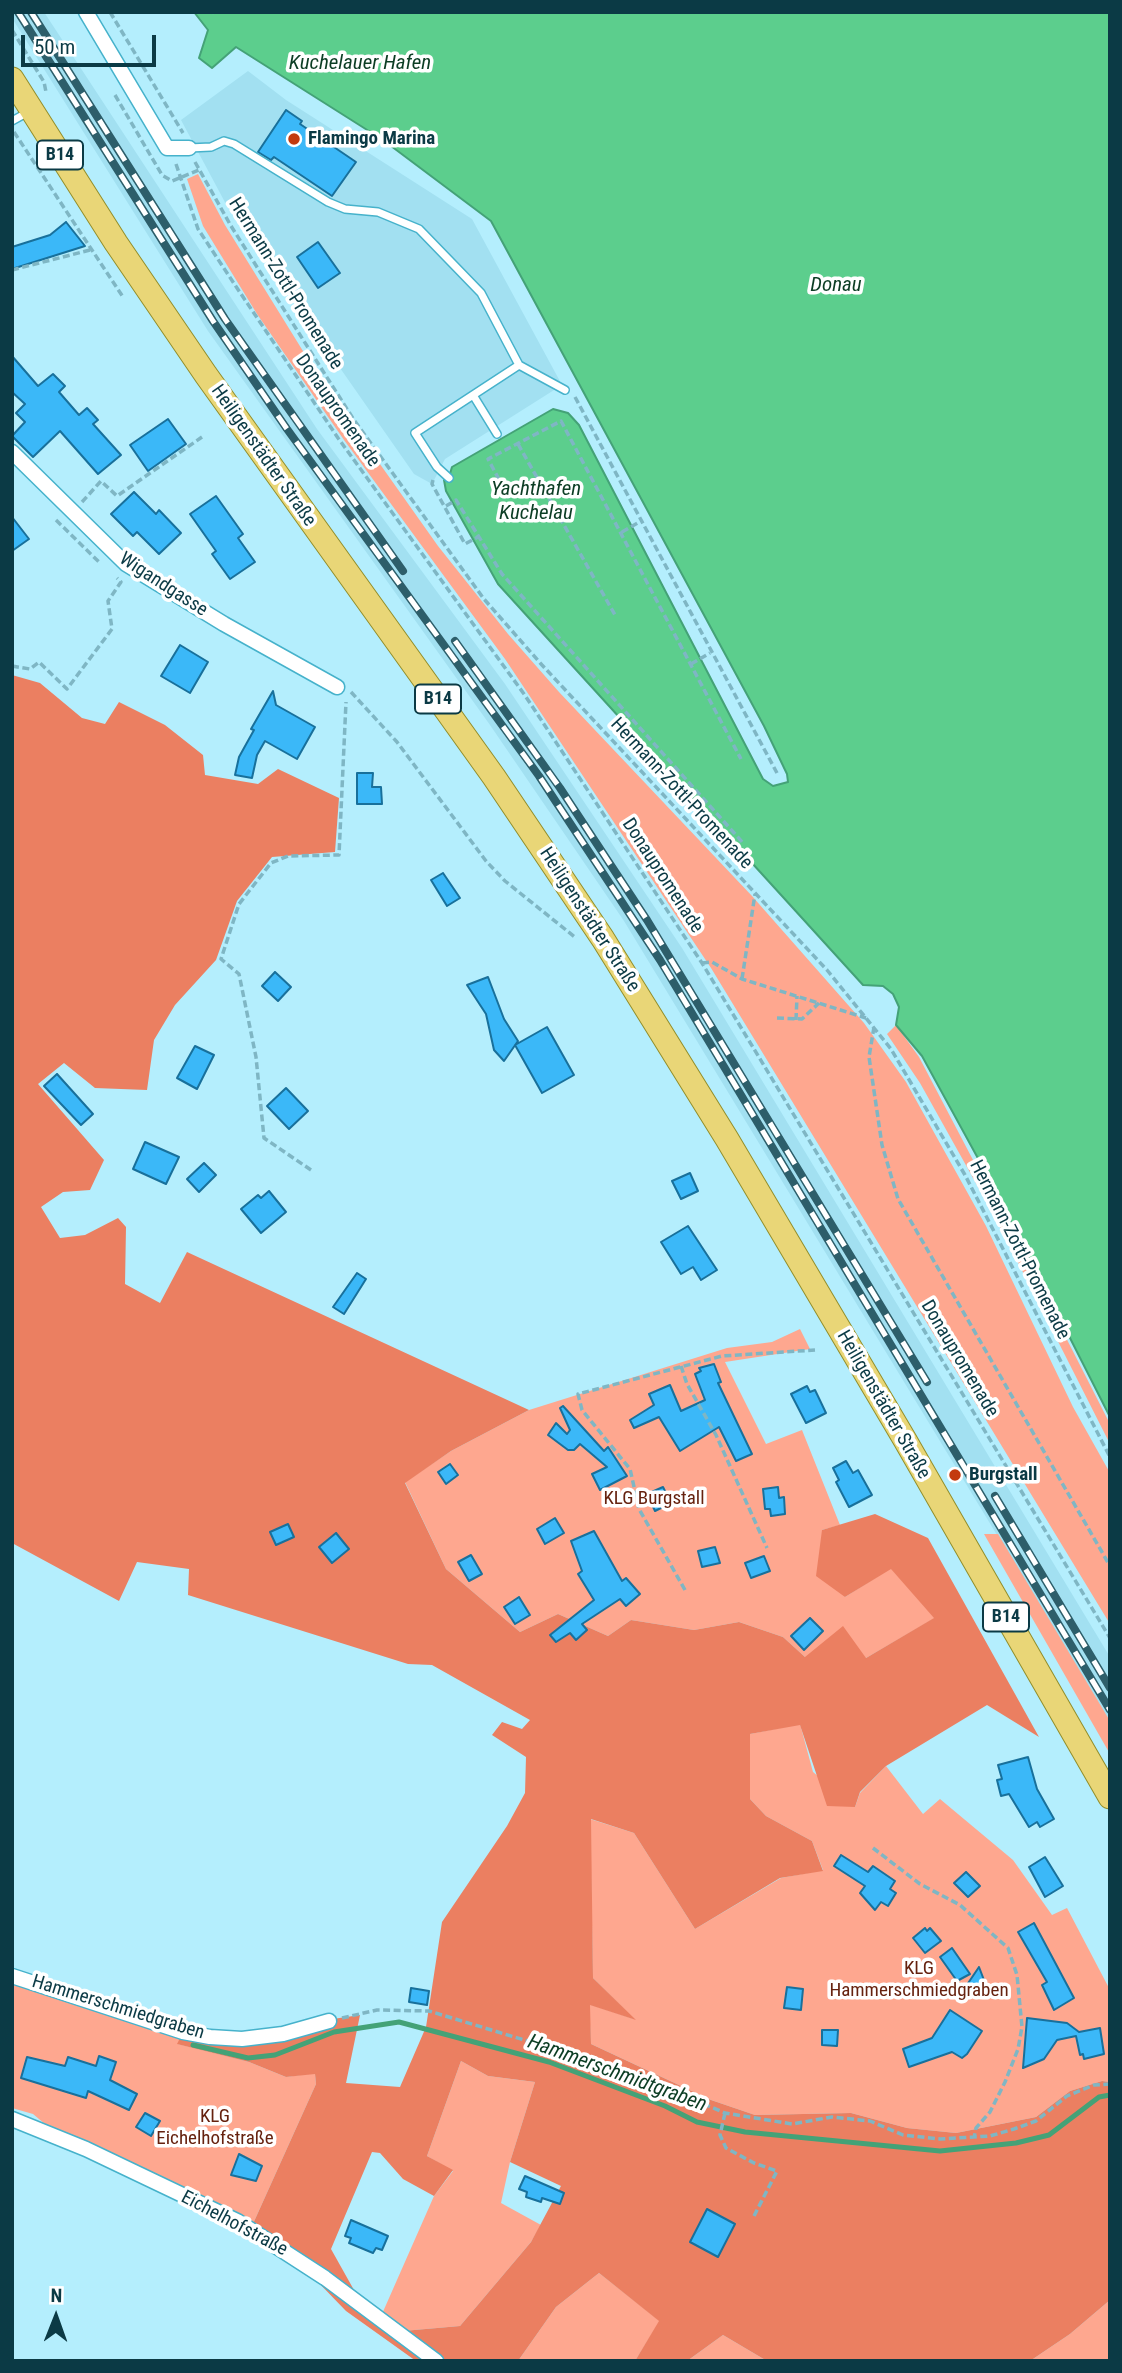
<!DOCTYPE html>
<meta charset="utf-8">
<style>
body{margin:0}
#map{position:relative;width:1122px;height:2373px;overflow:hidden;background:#b4eefd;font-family:"Roboto Condensed",sans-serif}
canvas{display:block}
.frame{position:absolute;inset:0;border:14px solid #0b3a45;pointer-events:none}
.north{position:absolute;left:21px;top:2282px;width:70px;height:70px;-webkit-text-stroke:5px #fff;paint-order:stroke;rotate:1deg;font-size:19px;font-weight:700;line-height:28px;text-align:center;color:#0b3a45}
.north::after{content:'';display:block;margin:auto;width:24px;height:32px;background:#0b3a45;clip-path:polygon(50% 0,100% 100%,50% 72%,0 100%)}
.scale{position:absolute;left:21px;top:35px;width:135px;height:32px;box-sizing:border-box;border:4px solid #0b3a45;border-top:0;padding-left:9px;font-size:21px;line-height:24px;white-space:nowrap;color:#0b3a45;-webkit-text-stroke:5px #fff;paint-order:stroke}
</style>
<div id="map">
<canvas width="1122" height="2373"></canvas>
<div class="frame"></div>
<div class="north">N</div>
<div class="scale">50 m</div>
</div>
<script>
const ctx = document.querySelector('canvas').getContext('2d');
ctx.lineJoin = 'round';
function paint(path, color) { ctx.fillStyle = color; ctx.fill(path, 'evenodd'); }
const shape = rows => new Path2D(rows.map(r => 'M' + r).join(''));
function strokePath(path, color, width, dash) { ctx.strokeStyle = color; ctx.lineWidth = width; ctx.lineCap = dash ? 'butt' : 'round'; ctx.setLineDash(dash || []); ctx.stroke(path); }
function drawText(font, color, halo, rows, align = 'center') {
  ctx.font = font + ' "Roboto Condensed",sans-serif'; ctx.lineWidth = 7; ctx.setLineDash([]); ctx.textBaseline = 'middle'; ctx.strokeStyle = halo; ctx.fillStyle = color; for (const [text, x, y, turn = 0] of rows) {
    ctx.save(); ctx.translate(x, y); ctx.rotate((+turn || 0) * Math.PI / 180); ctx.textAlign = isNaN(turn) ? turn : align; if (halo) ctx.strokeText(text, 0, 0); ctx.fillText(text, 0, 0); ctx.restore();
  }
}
const built = shape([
 [12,12,44,12,317,429,505,684,682,948,1110,1657,1110,1721,624,921,490,725,208,331,12,18],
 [248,71,286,100,472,219,562,385,445,459,432,484,414,474,227,206,181,120]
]);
const green = shape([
 [198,174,225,225,324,385,438,546,508,634,559,692,752,896,864,1023,906,1082,986,1226,1073,1407,1110,1473,1110,1624,711,968,505,659,344,440,257,314,203,226,187,179],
 [896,1025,919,1057,1058,1322,1110,1424,1110,1444,996,1219,920,1083,887,1034],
 [800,1329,810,1349,725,1362,766,1444,802,1430,840,1525,822,1530,845,1597,891,1568,935,1618,866,1658,805,1657,783,1637,739,1622,694,1630,631,1620,608,1636,558,1614,520,1632,446,1569,405,1482,451,1451,529,1410,727,1348,772,1342],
 [984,1534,998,1534,1110,1721,1110,1754],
 [800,1724,813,1772,855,1807,860,1793,886,1766,923,1814,940,1799,1013,1860,1052,1915,1067,1908,1110,1990,1110,2082,1102,2081,1070,2091,1036,2117,956,2133,907,2128,851,2113,755,2115,711,2100,591,2044,589,2004,634,2019,593,1978,590,1819,634,1833,695,1929,781,1878,823,1870,812,1841,766,1816,750,1799,750,1734],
 [12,1976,183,2032,178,2044,249,2062,286,2077,315,2073,316,2084,252,2226,45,2124,33,2114,12,2108],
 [461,2061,488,2076,535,2082,510,2162,501,2203,541,2225,531,2242,460,2326,403,2331,382,2314,434,2196,453,2171,427,2156],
 [599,2273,660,2321,635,2361,518,2361,556,2307],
 [1110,2300,1110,2361,1030,2361,1070,2334],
 [723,2335,767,2361,687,2361]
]);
const forest = shape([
 [12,675,40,683,82,718,105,724,119,702,165,725,203,755,205,775,258,784,278,769,339,798,335,852,272,857,237,901,216,960,175,1005,154,1040,147,1090,95,1088,64,1063,38,1084,104,1160,90,1190,63,1192,41,1207,60,1238,85,1235,118,1218,126,1227,125,1284,160,1303,187,1252,529,1410,451,1451,405,1483,446,1569,520,1632,558,1614,608,1636,631,1620,694,1630,739,1622,783,1637,805,1657,843,1626,866,1658,934,1618,891,1569,845,1597,816,1576,822,1530,875,1514,928,1538,1039,1737,987,1705,886,1766,860,1792,855,1807,827,1806,800,1725,750,1734,750,1799,766,1816,812,1841,823,1871,780,1878,695,1929,634,1833,591,1819,593,1978,636,2020,590,2005,591,2044,711,2100,755,2115,851,2113,907,2128,956,2133,1036,2117,1070,2091,1102,2081,1110,2082,1110,2300,1070,2334,1030,2361,767,2361,723,2335,687,2361,635,2361,659,2321,599,2273,556,2307,518,2361,416,2361,346,2311,282,2245,252,2226,316,2084,315,2074,286,2077,249,2062,177,2044,183,2032,210,2037,360,2015,346,2083,400,2087,426,2027,442,1922,507,1826,525,1793,526,1757,492,1735,502,1722,522,1729,530,1720,432,1665,408,1664,188,1595,189,1569,137,1562,119,1601,12,1543],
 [461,2061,488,2076,535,2082,510,2162,561,2186,531,2242,460,2326,403,2331,359,2299,331,2249,372,2152,380,2153,403,2179,434,2196,453,2170,427,2156]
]);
const water = shape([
 [194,12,1110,12,1110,1417,992,1184,922,1056,896,1025,899,1007,893,994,883,986,863,985,498,584,446,491,444,480,449,477,452,467,553,409,568,413,579,425,763,779,773,786,788,782,787,774,764,726,491,221,383,140,236,47,212,68,199,58,208,30,194,12]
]);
const stream = shape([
 [193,2045,248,2058,275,2055,334,2032,399,2022,549,2062,665,2106,697,2122,745,2132,940,2151,1016,2143,1049,2135,1099,2097,1110,2095]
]);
const building = shape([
 [286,110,302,121,300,124,356,162,332,196,274,157,271,160,258,152,286,110],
 [66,222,85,246,12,269,12,247,50,235,66,222],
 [318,242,340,273,318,288,297,257,318,242],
 [12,356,38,386,53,374,65,386,59,392,79,415,87,408,98,420,93,424,121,455,98,474,60,431,33,457,12,436,25,422,16,413,25,404,12,392,12,356],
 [168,419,186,444,148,471,130,445,168,419],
 [134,492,156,514,159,510,181,533,159,554,137,532,133,536,111,514,134,492],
 [216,496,243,534,238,538,255,562,230,579,212,554,216,551,190,514,216,496],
 [12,517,29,539,12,551,12,517],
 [180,645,208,662,190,693,161,676,180,645],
 [273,691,276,705,315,727,297,759,265,741,257,755,252,778,235,775,239,757,254,730,251,729,273,691],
 [357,773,373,773,372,787,381,787,382,804,357,804,357,773],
 [443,873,460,898,447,906,431,880,443,873],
 [275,972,291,987,278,1001,262,986,275,972],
 [488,977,504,1019,518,1041,504,1061,494,1050,486,1014,467,985,488,977],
 [547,1027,574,1075,542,1093,515,1045,547,1027],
 [195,1046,214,1055,197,1089,177,1078,195,1046],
 [57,1074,93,1114,81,1125,44,1086,57,1074],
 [286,1088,308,1111,289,1129,267,1106,286,1088],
 [145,1142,179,1157,166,1184,133,1169,145,1142],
 [204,1163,216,1175,199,1192,187,1179,204,1163],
 [690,1173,698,1191,681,1199,672,1181,690,1173],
 [269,1191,286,1212,261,1233,241,1209,258,1195,261,1198,269,1191],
 [688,1226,717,1270,701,1280,693,1267,681,1274,661,1242,688,1226],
 [357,1273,366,1279,344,1314,333,1307,357,1273],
 [714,1364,721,1382,718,1383,752,1454,736,1461,719,1427,680,1451,659,1417,634,1428,630,1420,654,1405,649,1394,670,1385,681,1411,705,1400,695,1374,701,1371,699,1368,714,1364],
 [807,1386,810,1392,815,1390,826,1413,806,1423,791,1394,807,1386],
 [563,1406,604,1451,608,1447,627,1476,600,1490,592,1474,607,1467,580,1444,574,1450,568,1450,548,1435,556,1423,567,1434,570,1430,560,1408,563,1406],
 [846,1461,853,1473,858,1470,872,1495,849,1507,836,1482,839,1480,833,1468,846,1461],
 [450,1464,458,1475,446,1484,438,1472,450,1464],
 [663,1487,671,1503,655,1511,647,1494,663,1487],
 [778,1487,779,1498,784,1497,785,1514,771,1516,770,1509,765,1509,763,1489,778,1487],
 [555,1518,564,1533,545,1544,537,1529,555,1518],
 [288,1524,294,1537,276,1545,270,1532,288,1524],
 [594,1531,622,1581,626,1578,640,1594,626,1606,620,1599,582,1624,587,1630,576,1640,570,1633,556,1642,550,1635,594,1600,578,1574,582,1571,571,1541,594,1531],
 [336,1533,349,1549,332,1563,319,1547,336,1533],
 [715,1547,720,1563,702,1567,698,1551,715,1547],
 [471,1555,482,1574,469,1581,458,1562,471,1555],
 [764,1556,770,1571,751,1578,745,1563,764,1556],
 [519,1597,530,1615,515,1624,504,1607,519,1597],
 [810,1618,823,1631,804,1650,791,1636,810,1618],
 [1028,1757,1037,1789,1054,1819,1040,1827,1037,1822,1029,1827,1009,1794,1001,1796,997,1780,1002,1779,998,1765,1028,1757],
 [841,1855,868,1872,873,1866,895,1881,890,1889,896,1893,888,1906,881,1902,875,1910,860,1893,865,1886,834,1866,841,1855],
 [1045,1857,1063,1886,1045,1897,1029,1867,1045,1857],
 [966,1872,980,1886,968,1897,954,1883,966,1872],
 [1034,1923,1074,1998,1054,2010,1042,1985,1047,1982,1018,1932,1034,1923],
 [925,1928,927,1931,930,1928,941,1941,925,1953,913,1938,925,1928],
 [952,1948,970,1974,957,1981,940,1957,952,1948],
 [979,1967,987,1988,958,1998,979,1967],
 [787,1987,803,1989,801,2010,784,2008,787,1987],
 [411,1988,429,1991,427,2005,409,2002,411,1988],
 [950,2010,982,2031,967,2054,962,2058,952,2052,909,2067,903,2049,932,2038,950,2010],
 [1027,2018,1067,2023,1079,2032,1100,2028,1104,2054,1084,2059,1083,2054,1080,2055,1076,2036,1057,2040,1044,2059,1023,2068,1027,2018],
 [822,2030,838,2030,837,2046,822,2045,822,2030],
 [99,2056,116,2062,110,2080,137,2094,129,2110,88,2091,86,2098,21,2078,27,2057,65,2066,68,2057,96,2066,99,2056],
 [145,2113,160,2121,151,2136,136,2127,145,2113],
 [239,2154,262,2166,256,2181,231,2175,239,2154],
 [525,2176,564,2193,560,2204,542,2198,541,2202,526,2197,527,2192,519,2189,525,2176],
 [707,2209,735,2224,718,2257,690,2242,707,2209],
 [351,2220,388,2236,382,2250,376,2248,373,2253,349,2243,351,2238,345,2236,351,2220]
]);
const path = shape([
 [110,12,183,133],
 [212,12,214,13],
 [12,30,44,82,46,92],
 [115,95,162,175,172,181,199,170],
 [14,132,123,297],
 [195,162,231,226,354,420,484,599,542,665,827,970,891,1049,965,1175,1110,1457],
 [176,164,198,229,237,288,338,438,524,694,702,963,1110,1638],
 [12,270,90,250],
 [575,397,777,773],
 [518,444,615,615],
 [433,480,432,484,465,544,478,537],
 [509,498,488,459,561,421,741,759],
 [82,502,101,481,117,496,202,437],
 [446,506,456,500,502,574,744,844],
 [56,520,101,564],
 [622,532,641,521],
 [691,664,710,653],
 [12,666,30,669,39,662,67,689,112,629,108,601,121,582,117,578],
 [351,692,397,742,486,861,505,881,576,938],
 [702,963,712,962,742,979,866,1018],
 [742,979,755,894],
 [777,1018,802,1019,819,1003],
 [796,1020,797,996],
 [874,1027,869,1057,882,1145,898,1199,1110,1566],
 [311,1170,264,1138,256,1057,239,974,221,959,239,904,271,863,288,856,339,855,346,702],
 [681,1366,687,1384,716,1435,767,1548],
 [685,1590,639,1509,630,1469,582,1410,578,1394,722,1356,815,1350],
 [873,1848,920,1884,960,1905,1008,1948,1017,1975,1022,2027,1018,2049,1005,2082,990,2112,976,2128,974,2138],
 [342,2018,377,2010,429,2011,626,2071,725,2113,792,2124,832,2117,870,2121,903,2135,940,2139,990,2136,1014,2129,1036,2121,1067,2096,1094,2085,1110,2084],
 [725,2113,720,2135,726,2148,754,2163,777,2171,754,2216]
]);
const lane = shape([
 [12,121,30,111],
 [189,148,211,147,224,141,234,144,328,202,345,209,378,212,419,229,481,293,519,365,415,433,437,467,449,478],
 [519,365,565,390],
 [473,395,497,434]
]);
const street = shape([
 [86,12,167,148,189,148],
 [12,452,126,564,224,624,337,687],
 [12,1976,183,2032,210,2037,242,2039,283,2034,329,2021],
 [12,2119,86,2149,237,2221,325,2278,436,2361]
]);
const primary = shape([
 [12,79,116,243,206,375,494,777,603,939,727,1139,905,1440,1110,1797]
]);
const rail = shape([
 [18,12,213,321,287,429,539,776,660,960,1110,1710],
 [31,12,225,319,403,571],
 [455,641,560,788,647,920,927,1382],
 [995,1496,1110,1688]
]);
const markers = [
 [294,139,7,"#c33a0e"],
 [955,1475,7,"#c33a0e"]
];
const shields = [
 [60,155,46],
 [438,699,46],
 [1006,1617,46]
];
const shieldNames = [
 ["B14",60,155],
 ["B14",438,699],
 ["B14",1006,1617]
];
const poiNames = [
 ["Flamingo Marina",308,139],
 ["Burgstall",969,1475]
];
const streetNames = [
 ["Hermann-Zottl-Promenade",285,284,58],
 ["Donaupromenade",337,411,55],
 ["Heiligenstädter Straße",263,456,55],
 ["Wigandgasse",163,585,33],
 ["Hermann-Zottl-Promenade",681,794,47],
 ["Donaupromenade",662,876,57],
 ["Heiligenstädter Straße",589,920,57],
 ["Hermann-Zottl-Promenade",1019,1250,63],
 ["Donaupromenade",959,1359,59],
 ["Heiligenstädter Straße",883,1405,60],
 ["Hammerschmiedgraben",118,2008,17],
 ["Eichelhofstraße",234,2224,28]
];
const parkNames = [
 ["KLG Burgstall",654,1499],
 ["KLG",919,1969],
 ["Hammerschmiedgraben",919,1991],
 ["KLG",215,2117],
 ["Eichelhofstraße",215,2139]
];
const waterNames = [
 ["Kuchelauer Hafen",360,64],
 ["Donau",836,286],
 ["Yachthafen",536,490],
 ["Kuchelau",536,514],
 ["Hammerschmidtgraben",617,2074,20]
];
paint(built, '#a2e0f1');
paint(green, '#fea78f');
paint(forest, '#eb7f61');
paint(water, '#5cce8d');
strokePath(water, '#44a277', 2);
strokePath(stream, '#44a277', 5);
paint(building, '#3bb8f8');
strokePath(building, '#18709b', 2);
strokePath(lane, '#46b2cb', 10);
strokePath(street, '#46b2cb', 17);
strokePath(primary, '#928e2a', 25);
strokePath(path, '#7fb6c4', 3.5, [7, 3.5]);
strokePath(lane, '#fff', 7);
strokePath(street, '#fff', 14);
strokePath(primary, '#e9d677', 23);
strokePath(rail, '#2d5e6a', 8);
strokePath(rail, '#fff', 5, [16]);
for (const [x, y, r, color] of markers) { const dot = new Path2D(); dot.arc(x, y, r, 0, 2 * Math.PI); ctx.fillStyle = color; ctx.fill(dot); strokePath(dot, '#fff', 2.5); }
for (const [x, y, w] of shields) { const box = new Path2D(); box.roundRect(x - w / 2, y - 14.5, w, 29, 5); ctx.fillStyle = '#fff'; ctx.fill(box); strokePath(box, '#0b3a45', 2); }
drawText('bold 18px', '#0b3a45', null, shieldNames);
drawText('bold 19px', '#0b3a45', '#fff', poiNames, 'left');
drawText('19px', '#0b3a45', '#fff', streetNames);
drawText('19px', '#66220f', '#fff', parkNames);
drawText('italic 21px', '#0c3d24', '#fff', waterNames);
</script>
